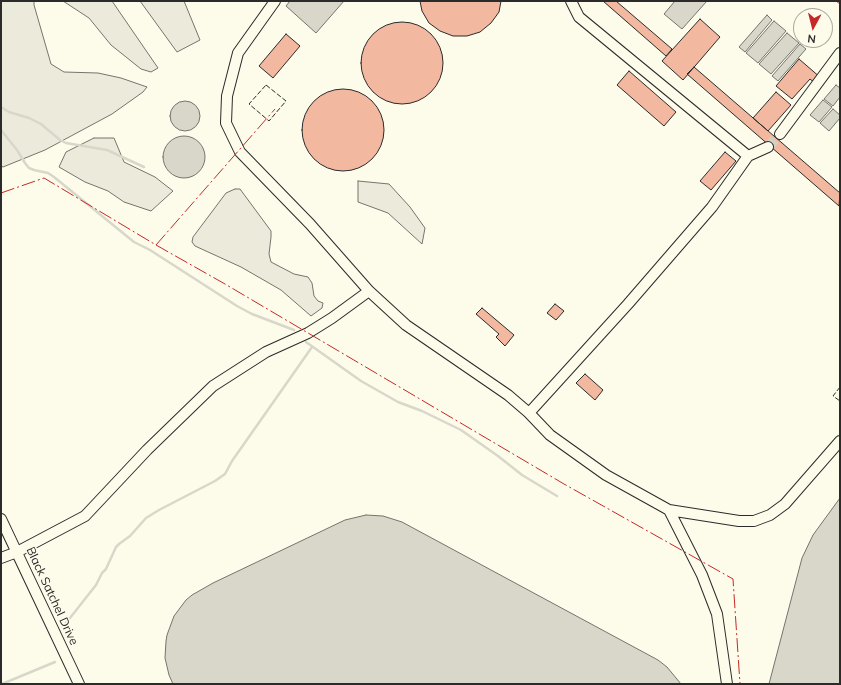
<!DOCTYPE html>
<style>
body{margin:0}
#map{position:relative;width:841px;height:685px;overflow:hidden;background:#fdfbea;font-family:Mulish,sans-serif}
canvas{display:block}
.frame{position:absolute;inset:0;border:2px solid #2b2b2b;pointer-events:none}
.north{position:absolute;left:793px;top:8px;width:40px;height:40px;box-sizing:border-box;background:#fdfbea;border:1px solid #a9a89e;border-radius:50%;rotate:187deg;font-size:11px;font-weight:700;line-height:16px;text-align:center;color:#2b2b2b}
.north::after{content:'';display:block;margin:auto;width:14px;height:18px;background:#c62828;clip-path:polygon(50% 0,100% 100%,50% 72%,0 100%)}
</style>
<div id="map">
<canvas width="841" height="685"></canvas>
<div class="frame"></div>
<div class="north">N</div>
</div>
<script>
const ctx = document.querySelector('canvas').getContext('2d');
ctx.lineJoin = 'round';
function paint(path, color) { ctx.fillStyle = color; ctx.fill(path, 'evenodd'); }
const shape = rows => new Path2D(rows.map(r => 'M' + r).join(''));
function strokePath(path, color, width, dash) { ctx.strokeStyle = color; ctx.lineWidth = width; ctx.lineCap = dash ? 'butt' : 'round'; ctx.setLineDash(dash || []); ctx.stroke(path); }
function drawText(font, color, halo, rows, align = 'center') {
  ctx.font = font + ' Mulish,sans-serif'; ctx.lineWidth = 3; ctx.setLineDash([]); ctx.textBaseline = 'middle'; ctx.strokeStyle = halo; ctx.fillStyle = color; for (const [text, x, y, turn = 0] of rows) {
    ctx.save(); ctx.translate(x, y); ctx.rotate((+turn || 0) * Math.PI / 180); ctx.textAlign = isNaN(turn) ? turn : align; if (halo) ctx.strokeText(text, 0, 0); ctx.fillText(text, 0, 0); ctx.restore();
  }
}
const green = shape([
 [1,1,34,1,34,5,51,64,64,72,98,73,121,78,147,87,143,92,112,114,45,150,3,167,1,166,1,1],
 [63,1,112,1,158,68,151,72,141,69,111,45,89,18,63,1],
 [140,1,184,1,200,40,177,52,140,1],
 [94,138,114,138,124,162,155,177,173,191,151,211,124,202,108,191,85,182,59,167,66,152,94,138],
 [358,181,389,184,410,207,425,228,422,244,388,213,358,202,358,181],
 [235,189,240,189,271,231,271,237,269,254,271,262,294,274,308,277,312,283,314,296,318,301,323,303,322,308,311,316,281,290,241,267,195,246,192,242,193,237,226,193,235,189]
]);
const water = shape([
 [290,1,344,1,316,33,286,6,290,1],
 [675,1,707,1,682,29,664,14,675,1],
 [767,15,772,20,745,52,739,47,767,15],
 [774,21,786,31,758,63,746,53,774,21],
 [787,33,799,43,771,74,759,64,787,33],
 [800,44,806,49,778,81,772,76,800,44],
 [836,85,840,88,840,97,833,106,824,99,836,85],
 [823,100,832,107,819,122,810,115,823,100],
 '170 116a15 15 0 1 1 30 0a15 15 0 1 1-30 0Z',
 [833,109,840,115,840,118,829,131,820,123,833,109],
 '163 157a21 21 0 1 1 42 0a21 21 0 1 1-42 0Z',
 [840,498,840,684,769,684,802,558,813,535,840,498],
 [366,515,383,516,402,522,658,660,667,667,681,684,173,684,169,675,165,658,166,641,167,635,174,616,186,600,192,595,213,583,345,520,366,515]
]);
const stream = shape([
 [1,107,9,112,29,118,41,124,60,140,66,143,107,150,144,167],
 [1,130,17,150,25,163,29,168,34,170,48,173,54,177,134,242,150,250,237,306,252,314,294,330],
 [306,342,361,381,398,402,422,411,461,430,498,456,522,475,557,496],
 [66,623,96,585,102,573,106,569,116,547,119,544,130,536,146,518,159,510,215,481,225,474,232,461,312,347],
 [2,684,55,662]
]);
const building = shape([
 [420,1,501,1,499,12,491,23,480,32,467,36,453,36,440,31,429,23,422,11,420,1],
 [603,1,616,1,672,49,666,56,603,1],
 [700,19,720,37,683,80,662,61,700,19],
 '361 63a41 41 0 1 1 82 0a41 41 0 1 1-82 0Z',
 [286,34,300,46,273,78,259,66,286,34],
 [799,59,821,78,816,84,810,79,792,99,776,86,799,59],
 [694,67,840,193,839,206,687,74,694,67],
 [629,71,676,112,664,126,617,85,629,71],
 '302 130a41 41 0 1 1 82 0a41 41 0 1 1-82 0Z',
 [776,92,791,105,768,131,753,118,776,92],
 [725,152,736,161,711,190,700,181,725,152],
 [555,304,564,311,556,320,547,313,555,304],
 [482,308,514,335,505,346,496,337,499,334,476,314,482,308],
 [585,374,603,390,595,400,576,383,585,374]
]);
const minorTunnel = shape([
 [768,147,780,134]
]);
const minor = shape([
 [275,1,238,53,227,96,226,123,240,152,310,224,369,291,406,325,508,395,529,413,628,304,712,207,748,156,768,147],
 [571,1,579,17,748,156],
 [780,134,840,53],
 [529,413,550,435,606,475,669,510,739,521,754,521,770,515,785,504,840,441],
 [669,510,702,575,717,614,727,684],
 [1,519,79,684],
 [1,558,17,552,85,516,147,450,213,386,266,352,308,333,332,318,369,291]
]);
const fence = shape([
 [266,85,286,101,269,121,249,104,266,85],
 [840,387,833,396,840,401]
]);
const power = shape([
 [836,1,840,4],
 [1,193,44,178,156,245,225,284,564,484,733,579,740,684],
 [156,245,275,109]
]);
const streetNames = [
 ["Black Satchel Drive",52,596,65]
];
paint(green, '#ecebdb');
strokePath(green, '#74746e', 1);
paint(water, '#d8d7c9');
strokePath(water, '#74746e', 1);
strokePath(stream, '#d8d7c9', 2.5);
paint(building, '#f2b8a0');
strokePath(building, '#2b2b2b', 1);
strokePath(minorTunnel, '#d3d1c4', 10, [10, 5]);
strokePath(minor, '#2b2b2b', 12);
strokePath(minor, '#fdfbea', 10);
strokePath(fence, '#2b2b2b', 1, [5, 2]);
strokePath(power, '#c62828', 1, [14, 3, 2, 3]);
drawText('12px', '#2b2b2b', '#fdfbea', streetNames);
</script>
